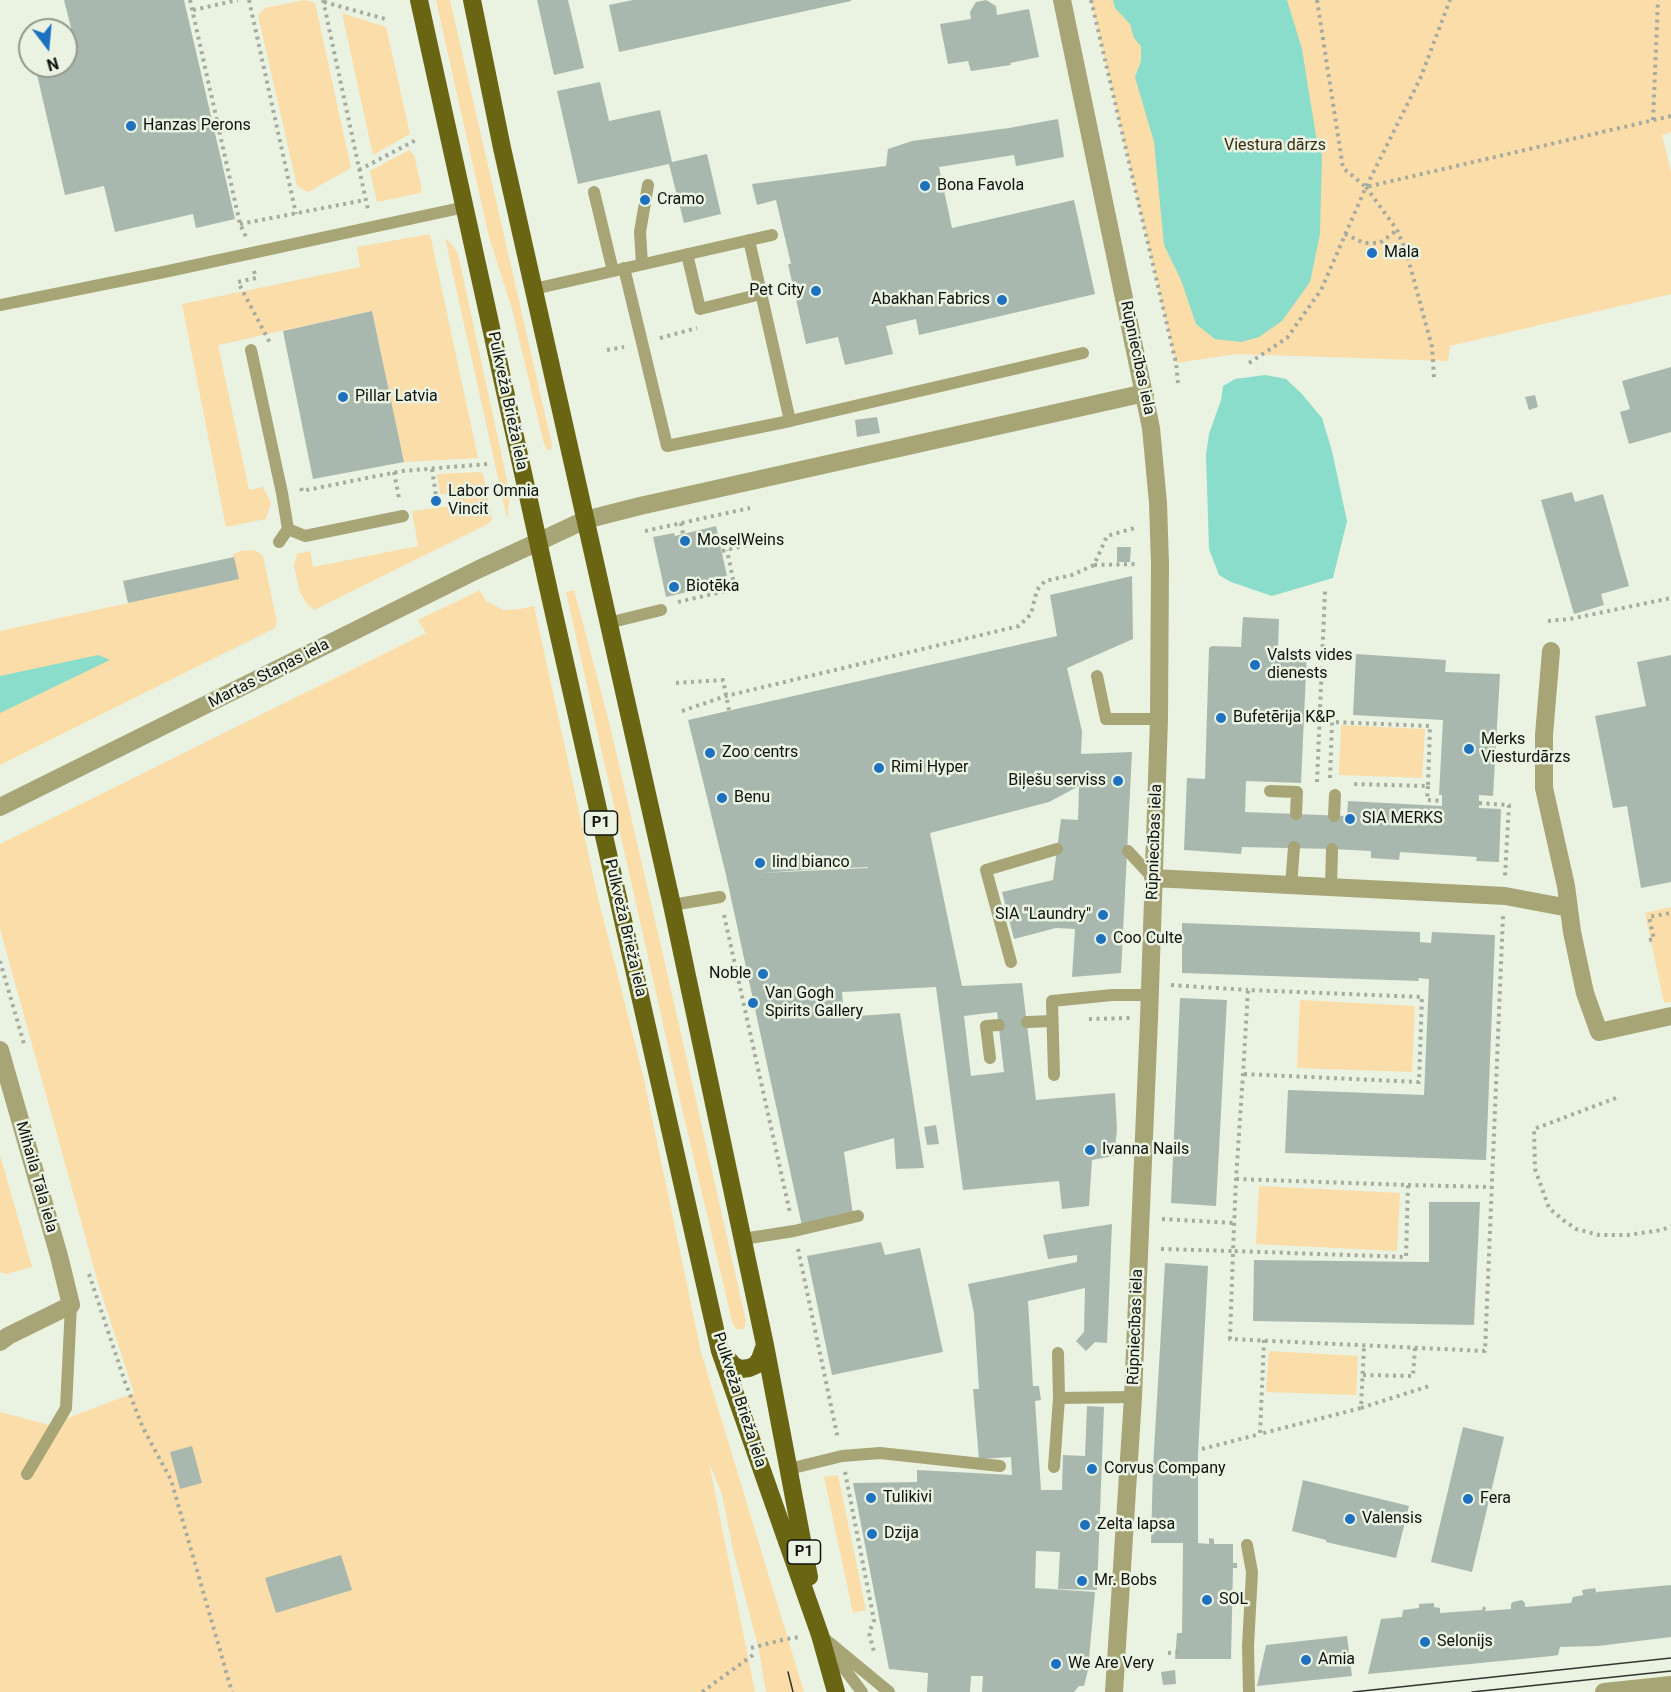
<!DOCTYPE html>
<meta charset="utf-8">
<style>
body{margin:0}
#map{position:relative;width:1671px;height:1692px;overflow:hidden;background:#eaf2e2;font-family:Roboto,sans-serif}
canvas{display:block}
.north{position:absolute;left:18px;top:18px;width:60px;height:60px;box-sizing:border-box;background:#eaf2e2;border:2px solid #92988d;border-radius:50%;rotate:164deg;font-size:16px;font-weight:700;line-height:24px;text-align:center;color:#0f120d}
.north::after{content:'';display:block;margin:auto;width:21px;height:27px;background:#1d71bf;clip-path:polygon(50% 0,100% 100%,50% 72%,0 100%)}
</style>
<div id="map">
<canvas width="1671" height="1692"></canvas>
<div class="north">N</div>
</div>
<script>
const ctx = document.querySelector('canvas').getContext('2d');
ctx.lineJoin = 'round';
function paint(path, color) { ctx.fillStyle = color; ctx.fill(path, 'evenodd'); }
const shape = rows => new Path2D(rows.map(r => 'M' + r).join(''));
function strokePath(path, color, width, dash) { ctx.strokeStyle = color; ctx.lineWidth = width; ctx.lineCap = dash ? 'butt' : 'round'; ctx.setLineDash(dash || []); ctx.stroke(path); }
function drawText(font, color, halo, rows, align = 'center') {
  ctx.font = font + ' Roboto,sans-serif'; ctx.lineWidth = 5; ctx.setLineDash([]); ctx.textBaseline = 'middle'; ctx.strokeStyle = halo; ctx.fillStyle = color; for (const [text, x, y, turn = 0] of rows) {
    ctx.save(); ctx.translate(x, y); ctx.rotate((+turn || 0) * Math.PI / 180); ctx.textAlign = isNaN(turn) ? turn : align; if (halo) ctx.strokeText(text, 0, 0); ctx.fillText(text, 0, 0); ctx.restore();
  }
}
const green = shape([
 [304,0,315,3,351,168,308,192,297,186,258,15,265,8],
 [436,0,450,0,552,445,551,449,548,451,544,444,512,309,489,237],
 [1091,0,1671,0,1671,132,1662,135,1671,172,1671,294,1450,346,1448,361,1236,354,1176,363],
 [342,13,386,27,410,134,373,155],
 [409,150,414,155,422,189,420,193,377,202,370,171],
 [430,234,478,458,404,462,372,311,218,345,249,490,263,487,271,503,266,519,226,527,182,304,360,267,357,247],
 [445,238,453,246,458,254,510,494,507,519],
 [478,472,483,473,492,519,488,524,314,610,306,603,300,592,294,566,297,554,310,551,313,567,418,546,412,511,458,505,456,493,440,494,437,474],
 [255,550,263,556,277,622,275,628,0,765,0,631,238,579,233,554,241,551],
 [480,590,486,601,503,610,520,609,534,606,598,898,643,1075,701,1352,804,1692,766,1692,759,1650,733,1550,722,1494,709,1463,755,1692,0,1692,0,1412,49,1425,134,1393,99,1286,0,929,0,844,426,633,418,620],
 [574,590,609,722,661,946,746,1321,744,1329,737,1329,733,1325,681,1104,566,592],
 [1341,725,1425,729,1422,778,1339,775],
 [1671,907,1671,1002,1664,1003,1645,913],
 [1300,1000,1415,1006,1412,1072,1297,1068],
 [0,1155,32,1267,6,1274,0,1272],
 [1259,1186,1400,1193,1397,1251,1256,1244],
 [1269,1351,1358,1356,1356,1395,1266,1392],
 [838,1475,866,1610,853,1613,824,1477]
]);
const water = shape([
 [1113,0,1287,0,1302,49,1316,136,1322,155,1320,234,1310,282,1282,321,1259,337,1241,342,1215,339,1196,324,1181,280,1164,245,1154,142,1135,77,1141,61,1141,46,1134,38,1130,24,1115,8],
 [1265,375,1286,379,1301,393,1322,418,1332,451,1347,521,1333,578,1272,596,1231,582,1219,575,1209,549,1206,455,1209,434,1221,400,1223,386,1235,379],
 [98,655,110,660,0,713,0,676]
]);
const building = shape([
 [64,0,184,0,235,219,196,228,193,214,115,232,104,186,65,195,35,66,66,66,66,34,72,32],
 [537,0,568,0,584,68,554,75],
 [633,0,851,0,851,1,619,52,609,5],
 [986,0,996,6,997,15,1029,9,1039,57,1010,63,1011,65,971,71,968,61,948,64,940,24,971,19,970,12,976,2],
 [600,82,609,121,660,110,672,162,707,154,721,214,684,223,669,164,578,184,557,91],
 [1058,119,1064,157,1016,166,1014,155,939,167,952,228,1074,200,1095,294,919,335,916,319,886,326,893,354,845,365,838,337,806,344,788,264,791,264,776,200,757,205,752,184,886,166,888,149,912,141,1009,128],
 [372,311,404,462,313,479,283,331],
 [1671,367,1671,432,1629,444,1620,412,1630,409,1622,381],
 [1535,395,1538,407,1529,410,1525,397],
 [877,417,880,433,857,437,855,420],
 [1572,492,1575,502,1603,494,1629,586,1601,594,1604,605,1574,614,1541,500],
 [716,526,727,576,699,583,700,589,666,597,653,537,674,533,675,536],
 [1117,547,1131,547,1130,562,1117,562],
 [234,557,239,579,128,603,123,581],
 [1132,576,1133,639,1067,668,1082,731,1081,754,1132,752,1121,973,1072,977,1075,929,1056,928,1014,939,1002,892,1053,880,1061,819,1078,820,1079,786,1049,802,930,833,962,986,1022,983,1036,1100,1115,1093,1117,1130,1114,1156,1092,1160,1089,1206,1062,1209,1059,1181,963,1190,936,987,842,992,844,1017,900,1013,924,1168,896,1169,894,1138,844,1152,853,1215,802,1226,726,875,688,720,1057,636,1050,595],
 [868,867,868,868,761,873,804,870],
 [997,1012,1004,1072,971,1076,964,1016],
 [1243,617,1279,619,1278,649,1307,651,1301,783,1246,781,1245,812,1347,816,1348,801,1442,806,1442,795,1439,795,1443,720,1353,715,1356,654,1446,660,1445,672,1500,674,1493,796,1479,795,1479,808,1501,809,1499,862,1476,861,1477,857,1400,852,1399,860,1371,858,1371,851,1332,849,1242,847,1241,854,1184,850,1187,778,1205,779,1209,648,1212,646,1241,647],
 [1671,655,1671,882,1641,888,1627,806,1613,808,1595,716,1646,706,1637,662],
 [1182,923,1420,932,1420,942,1431,943,1432,932,1495,935,1486,1160,1285,1153,1288,1090,1424,1095,1429,979,1418,978,1419,981,1182,973],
 [1180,998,1227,1000,1216,1206,1171,1203],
 [936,1125,939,1144,927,1145,924,1127],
 [1429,1202,1480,1202,1474,1325,1253,1321,1254,1260,1429,1262],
 [1112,1224,1107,1343,1095,1342,1086,1351,1076,1341,1084,1332,1085,1288,1028,1301,1033,1386,1039,1386,1041,1400,1035,1401,1041,1490,1062,1490,1063,1455,1085,1456,1087,1406,1104,1407,1097,1590,1058,1589,1060,1552,1036,1551,1035,1588,1095,1592,1088,1670,1084,1686,1079,1686,1074,1692,982,1692,983,1676,971,1676,970,1692,927,1692,928,1673,889,1669,853,1483,917,1482,917,1470,1012,1475,1011,1457,979,1459,973,1389,979,1389,974,1313,968,1284,1077,1262,1077,1255,1048,1259,1043,1235],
 [881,1242,885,1255,920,1248,943,1352,832,1375,807,1256],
 [1165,1263,1208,1266,1198,1454,1198,1543,1209,1544,1209,1538,1214,1539,1214,1544,1233,1544,1233,1563,1237,1563,1237,1568,1233,1568,1231,1659,1175,1659,1177,1633,1182,1633,1183,1543,1151,1543,1153,1467],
 [1463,1427,1504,1437,1472,1572,1431,1562],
 [192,1446,202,1483,180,1489,170,1452],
 [1303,1480,1409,1506,1396,1558,1326,1542,1326,1540,1292,1531],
 [341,1555,352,1590,276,1613,265,1578],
 [1671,1585,1671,1637,1598,1646,1560,1647,1558,1655,1552,1656,1368,1674,1381,1619,1402,1617,1403,1610,1419,1608,1419,1604,1434,1603,1434,1607,1440,1608,1440,1613,1482,1610,1483,1606,1486,1608,1485,1611,1511,1609,1511,1604,1513,1602,1522,1600,1525,1603,1525,1607,1571,1603,1573,1597,1583,1595,1582,1590,1595,1588,1597,1594,1597,1592],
 [1347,1636,1352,1676,1257,1686,1266,1645],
 [1175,1670,1176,1684,1163,1685,1161,1672]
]);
const path = shape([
 [190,0,240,224,246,237],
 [249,0,296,214],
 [323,0,368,210],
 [1091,0,1176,363,1178,383],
 [1317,0,1343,168,1366,187,1671,116],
 [324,2,389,20],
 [193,10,238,0],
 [1653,120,1658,0],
 [359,170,416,140],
 [1366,187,1397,230,1406,251,1432,347,1434,377],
 [240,224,365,200],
 [1345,234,1364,243,1380,243,1397,230],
 [254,271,256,278,238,282,270,343],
 [660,338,697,328],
 [607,350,624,347],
 [1249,363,1287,338,1321,290,1366,187,1420,79,1450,0],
 [432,469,436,496],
 [394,472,399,498],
 [301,488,302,491,402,471,488,464],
 [681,523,683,534],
 [645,531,750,508],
 [722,551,757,543],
 [1094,565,1139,564],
 [678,602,735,589,727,550],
 [1548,621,1570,619,1671,598],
 [676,683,723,680,729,710],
 [682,711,726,696,1019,626,1031,614,1037,590,1045,581,1072,575,1094,565,1107,536,1138,527],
 [1330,778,1332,722,1430,726,1428,786,1351,784],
 [1317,782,1325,591],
 [1428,786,1427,800,1442,801],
 [1479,803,1509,805,1505,876],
 [724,915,790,1213],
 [1649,940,1654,939,1649,917,1671,913],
 [0,961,24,1044],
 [1171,985,1248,990],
 [1089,1019,1130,1018],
 [1616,1098,1534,1129,1535,1169,1549,1208,1563,1220,1576,1229,1599,1235,1628,1235,1662,1230,1671,1226],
 [1236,1179,1408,1185,1406,1257,1233,1251,1236,1179,1243,1074,1248,990,1422,997,1419,1082,1243,1074],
 [1408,1185,1491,1187],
 [1162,1219,1234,1223],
 [798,1249,838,1439],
 [1161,1249,1233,1251,1230,1339,1485,1351,1503,916],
 [89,1274,125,1382,143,1428,171,1480,232,1692],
 [1264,1340,1260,1434,1361,1408,1364,1346],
 [1363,1375,1413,1376,1415,1348],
 [1361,1408,1429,1386],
 [1202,1449,1260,1434],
 [845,1472,874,1620,869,1633,875,1655],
 [751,1648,786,1639,800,1637],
 [1168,1653,1182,1652],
 [702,1692,753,1655]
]);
const service = shape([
 [594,192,613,271],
 [687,254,700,309,761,294],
 [642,264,640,232,648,185],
 [624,268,667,446,790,421,749,240],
 [534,289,772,235],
 [0,305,164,272,465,207],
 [251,350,282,493,288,529,305,536,403,516],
 [790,421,1083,353],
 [279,542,288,529],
 [608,623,661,610],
 [1097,676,1106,719,1159,719],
 [1270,791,1297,792,1296,814],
 [1334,816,1335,795],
 [1128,851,1153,878],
 [1291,886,1294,847],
 [1331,888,1332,849],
 [672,905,720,897],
 [1011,962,986,870,1057,849],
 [1027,1022,1052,1021],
 [990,1058,986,1026,999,1025],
 [1054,1075,1052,1001,1112,995,1149,995],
 [743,1239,794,1231,858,1216],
 [1058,1353,1059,1398],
 [1054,1467,1059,1398,1133,1397],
 [789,1469,842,1456,880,1453,1000,1466],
 [27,1474,66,1408,71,1305],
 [1247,1545,1252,1572,1248,1646,1249,1692],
 [820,1635,889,1692],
 [831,1651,862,1692]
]);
const minor = shape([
 [1062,0,1151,428,1158,503,1160,564,1159,719,1149,1019,1133,1397,1114,1692],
 [538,542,585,520,640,506,1145,393],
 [1551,651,1544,735,1544,788,1566,886,1572,932,1585,993,1599,1032,1671,1016],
 [1153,878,1505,896,1569,908],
 [0,1050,59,1256,71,1305,8,1336,0,1342]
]);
const tertiary = shape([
 [0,807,477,570,538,542],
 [1604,1692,1671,1685]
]);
const primary = shape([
 [419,0,550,596,720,1351,820,1635,836,1692],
 [472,0,502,148,672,905,765,1345,809,1577],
 [722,1352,734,1366,741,1369,749,1368,756,1365,760,1359,765,1345]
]);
const tram = shape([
 [788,1672,793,1692],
 [1353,1692,1671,1658],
 [1472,1692,1671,1671]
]);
const markers = [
 [131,126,6,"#1d71bf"],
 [925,186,6,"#1d71bf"],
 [645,200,6,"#1d71bf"],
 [1372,253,6,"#1d71bf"],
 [816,291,6,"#1d71bf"],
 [1002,300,6,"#1d71bf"],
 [343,397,6,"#1d71bf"],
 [436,501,6,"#1d71bf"],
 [685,541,6,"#1d71bf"],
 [674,587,6,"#1d71bf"],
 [1255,665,6,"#1d71bf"],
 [1221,718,6,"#1d71bf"],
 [1469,749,6,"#1d71bf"],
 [710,753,6,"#1d71bf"],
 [879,768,6,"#1d71bf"],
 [1118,781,6,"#1d71bf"],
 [722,798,6,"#1d71bf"],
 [1350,819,6,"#1d71bf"],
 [760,863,6,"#1d71bf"],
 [1103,915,6,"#1d71bf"],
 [1101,939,6,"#1d71bf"],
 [763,974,6,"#1d71bf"],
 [753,1003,6,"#1d71bf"],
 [1090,1150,6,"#1d71bf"],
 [1092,1469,6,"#1d71bf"],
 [871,1498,6,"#1d71bf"],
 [1468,1499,6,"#1d71bf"],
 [1350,1519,6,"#1d71bf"],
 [1085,1525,6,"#1d71bf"],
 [872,1534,6,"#1d71bf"],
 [1082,1581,6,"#1d71bf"],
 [1207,1600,6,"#1d71bf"],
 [1425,1642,6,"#1d71bf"],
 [1306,1660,6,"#1d71bf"],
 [1056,1664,6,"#1d71bf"]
];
const shields = [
 [601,823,33],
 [804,1552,33]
];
const shieldNames = [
 ["P1",601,823],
 ["P1",804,1552]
];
const poiNames = [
 ["Hanzas Perons",143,126],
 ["Bona Favola",937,186],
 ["Cramo",657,200],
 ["Mala",1384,253],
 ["Pet City",804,291,"right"],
 ["Abakhan Fabrics",990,300,"right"],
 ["Pillar Latvia",355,397],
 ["Labor Omnia",448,492],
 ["Vincit",448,510],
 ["MoselWeins",697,541],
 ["Biotēka",686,587],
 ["Valsts vides",1267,656],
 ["dienests",1267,674],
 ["Bufetērija K&P",1233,718],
 ["Merks",1481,740],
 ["Viesturdārzs",1481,758],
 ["Zoo centrs",722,753],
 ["Rimi Hyper",891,768],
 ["Biļešu serviss",1106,781,"right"],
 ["Benu",734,798],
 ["SIA MERKS",1362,819],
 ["lind bianco",772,863],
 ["SIA \"Laundry\"",1091,915,"right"],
 ["Coo Culte",1113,939],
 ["Noble",751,974,"right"],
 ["Van Gogh",765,994],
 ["Spirits Gallery",765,1012],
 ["Ivanna Nails",1102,1150],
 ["Corvus Company",1104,1469],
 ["Tulikivi",883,1498],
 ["Fera",1480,1499],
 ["Valensis",1362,1519],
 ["Zelta lapsa",1097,1525],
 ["Dzija",884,1534],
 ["Mr. Bobs",1094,1581],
 ["SOL",1219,1600],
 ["Selonijs",1437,1642],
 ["Amia",1318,1660],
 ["We Are Very",1068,1664]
];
const parkNames = [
 ["Viestura dārzs",1275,146]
];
const streetNames = [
 ["Rūpniecības iela",1137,358,78],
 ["Pulkveža Brieža iela",507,401,78],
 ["Martas Staņas iela",269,674,-27],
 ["Rūpniecības iela",1155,842,-88],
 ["Pulkveža Brieža iela",625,928,77],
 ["Mihaila Tāla iela",36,1177,74],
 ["Rūpniecības iela",1136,1327,-88],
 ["Pulkveža Brieža iela",739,1400,72]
];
paint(green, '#fadda9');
paint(water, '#8bddcb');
paint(building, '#a9b8ae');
strokePath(path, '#a5ac9f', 4, [3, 4.5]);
strokePath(service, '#a7a475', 12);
strokePath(minor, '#a7a475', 18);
strokePath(tertiary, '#a7a475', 18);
strokePath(primary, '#6a6512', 18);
strokePath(tram, '#31352e', 1.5);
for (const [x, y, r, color] of markers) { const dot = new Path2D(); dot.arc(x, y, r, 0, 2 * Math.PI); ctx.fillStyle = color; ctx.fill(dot); strokePath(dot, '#eaf2e2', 2); }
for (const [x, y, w] of shields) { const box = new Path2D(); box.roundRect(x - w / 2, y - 12, w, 24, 4.5); ctx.fillStyle = '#eaf2e2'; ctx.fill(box); strokePath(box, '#0f120d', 1.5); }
drawText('bold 15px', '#0f120d', null, shieldNames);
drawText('16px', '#0f120d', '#eaf2e2', poiNames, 'left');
drawText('16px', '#3a2c11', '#eaf2e2', parkNames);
drawText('16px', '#0f120d', '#eaf2e2', streetNames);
</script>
